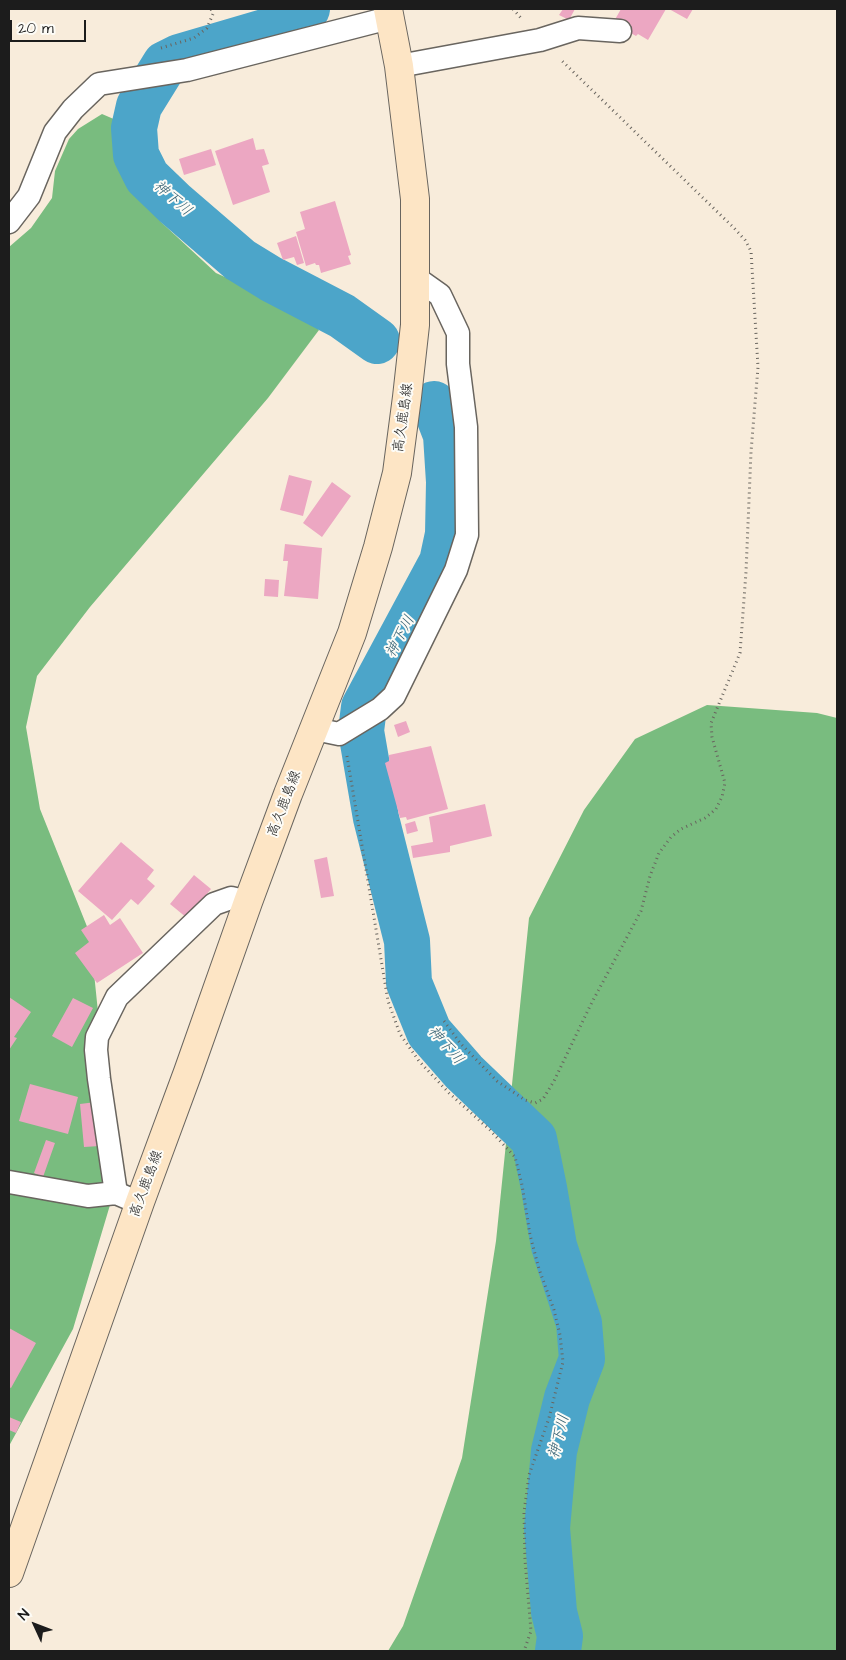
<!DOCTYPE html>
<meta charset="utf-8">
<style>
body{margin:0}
#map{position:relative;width:846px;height:1660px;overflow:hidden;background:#f8ecdb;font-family:"Architects Daughter",sans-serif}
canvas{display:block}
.frame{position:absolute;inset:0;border:10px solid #1c1c1c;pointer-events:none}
.north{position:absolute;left:10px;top:1600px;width:50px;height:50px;-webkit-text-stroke:4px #fdfcf7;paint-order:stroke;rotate:313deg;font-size:14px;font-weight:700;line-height:20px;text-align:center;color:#1c1c1c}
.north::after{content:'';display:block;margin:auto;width:18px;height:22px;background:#1c1c1c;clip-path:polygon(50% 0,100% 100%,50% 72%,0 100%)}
.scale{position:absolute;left:10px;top:20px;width:76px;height:22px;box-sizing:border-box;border:2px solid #1c1c1c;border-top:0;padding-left:6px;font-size:15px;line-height:18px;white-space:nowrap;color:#1c1c1c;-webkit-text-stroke:4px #fdfcf7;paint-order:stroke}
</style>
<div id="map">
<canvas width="846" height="1660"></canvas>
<div class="frame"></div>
<div class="north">N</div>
<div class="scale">20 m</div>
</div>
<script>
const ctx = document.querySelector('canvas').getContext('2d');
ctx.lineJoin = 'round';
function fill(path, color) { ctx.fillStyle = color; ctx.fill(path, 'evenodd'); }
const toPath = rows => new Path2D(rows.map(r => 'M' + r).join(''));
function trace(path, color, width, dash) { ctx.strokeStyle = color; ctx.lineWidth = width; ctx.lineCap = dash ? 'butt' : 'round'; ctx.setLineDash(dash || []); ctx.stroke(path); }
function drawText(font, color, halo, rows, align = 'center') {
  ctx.font = font + ' "Architects Daughter","Klee One",sans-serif'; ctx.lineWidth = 4; ctx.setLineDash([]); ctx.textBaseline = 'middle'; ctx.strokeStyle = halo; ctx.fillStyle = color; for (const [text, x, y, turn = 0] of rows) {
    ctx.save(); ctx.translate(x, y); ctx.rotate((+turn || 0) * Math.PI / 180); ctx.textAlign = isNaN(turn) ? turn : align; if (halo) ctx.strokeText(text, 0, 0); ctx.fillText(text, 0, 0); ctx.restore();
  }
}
fill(toPath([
 [102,114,116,120,118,162,161,222,216,273,298,310,319,330,268,398,90,607,37,676,26,727,40,809,90,934,107,1100,110,1205,73,1329,9,1446,9,247,31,228,52,198,55,171,69,139,78,129],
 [707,705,817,713,837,718,837,1651,388,1651,403,1626,462,1458,496,1241,529,918,584,810,635,739]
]), '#79bc7f');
trace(toPath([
 [307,9,288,25,179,57,165,64,139,106,134,128,136,155,147,177,175,204,240,260,271,279,342,316,377,341],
 [434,404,446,435,449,482,448,534,442,562,364,707,361,731,376,818,407,941,409,983,429,1032,464,1072,534,1139,544,1188,554,1246,579,1323,582,1359,567,1398,554,1451,547,1528,554,1612,560,1636,558,1651]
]), '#4ca5c9', 46);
fill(toPath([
 [563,9,575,9,569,20,559,15],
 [621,9,666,9,648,40,638,34,636,36,613,23],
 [669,9,693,9,687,19],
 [253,138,256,150,264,149,269,164,262,166,270,192,233,205,215,151],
 [211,149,216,165,184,175,179,159],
 [335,201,351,255,348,256,351,264,321,273,319,265,316,265,315,263,306,266,296,232,305,229,300,212],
 [296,236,304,263,297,265,294,257,283,260,277,243],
 [289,475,312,481,303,516,280,510],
 [332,482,351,496,322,537,303,523],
 [285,544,322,548,318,599,284,596,288,561,283,561],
 [265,579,279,580,278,597,264,596],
 [406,721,410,732,398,737,394,725],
 [431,746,448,809,407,820,406,817,400,818,385,763,389,761,389,755],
 [485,804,492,836,450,846,450,852,413,858,411,846,433,842,429,817],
 [415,821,418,831,407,834,405,824],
 [121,842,154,870,147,879,155,886,138,905,131,899,112,920,78,891],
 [327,857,334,896,321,898,314,860],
 [194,875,211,889,187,918,170,904],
 [104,915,110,925,120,918,143,953,97,983,75,953,89,942,81,930],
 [9,997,31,1012,14,1037,17,1038,9,1050],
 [73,998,93,1008,72,1047,52,1036],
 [30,1084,78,1097,68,1134,19,1121],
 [96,1102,100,1146,84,1147,80,1104],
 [46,1140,55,1143,43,1177,34,1173],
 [9,1328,36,1343,11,1388,9,1387],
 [9,1417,21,1422,16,1433,9,1430]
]), '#eca7c2');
const street = toPath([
 [399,66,540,40,578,28,620,31],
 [9,222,29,196,55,132,73,109,99,84,187,70,389,18],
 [315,729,339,734,380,709,394,696,456,570,467,535,466,427,458,364,458,333,440,295,416,278],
 [9,1182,88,1196,116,1193,130,1199],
 [116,1193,99,1079,96,1050,97,1037,117,997,214,904,231,898,248,902]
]);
const secondary = toPath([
 [9,1573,140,1202,188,1072,248,902,288,794,352,633,378,547,397,473,407,397,415,325,415,199,399,66,388,9]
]);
trace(street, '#69655f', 25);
trace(secondary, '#69655f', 30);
trace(toPath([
 [513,9,521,18],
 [161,48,194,38,207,28,213,14,211,9],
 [347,756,388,1001,400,1034,419,1061,449,1093,490,1130,515,1157,522,1185,530,1235,539,1269,554,1310,560,1335,563,1362,549,1418,529,1475,524,1512,525,1560,531,1631,524,1651],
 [444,1021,460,1043,497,1081,525,1100,535,1103,543,1099,554,1081,590,1006,641,911,650,876,659,853,671,837,681,829,705,818,716,809,722,797,725,783,712,737,711,723,740,653,746,572,751,452,758,367,751,251,745,240,734,228,560,59]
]), '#69655f', 3, [1, 4]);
trace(street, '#fff', 22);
trace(secondary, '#fde5c5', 28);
drawText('14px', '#1c1c1c', '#fdfcf7', [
 ["高久鹿島線",404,418,-82],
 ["高久鹿島線",285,804,-69],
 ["高久鹿島線",147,1184,-70]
]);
drawText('italic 15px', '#346072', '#fdfcf7', [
 ["神下川",172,199,41],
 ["神下川",401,637,-62],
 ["神下川",445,1046,49],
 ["神下川",560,1437,-76]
]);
</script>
